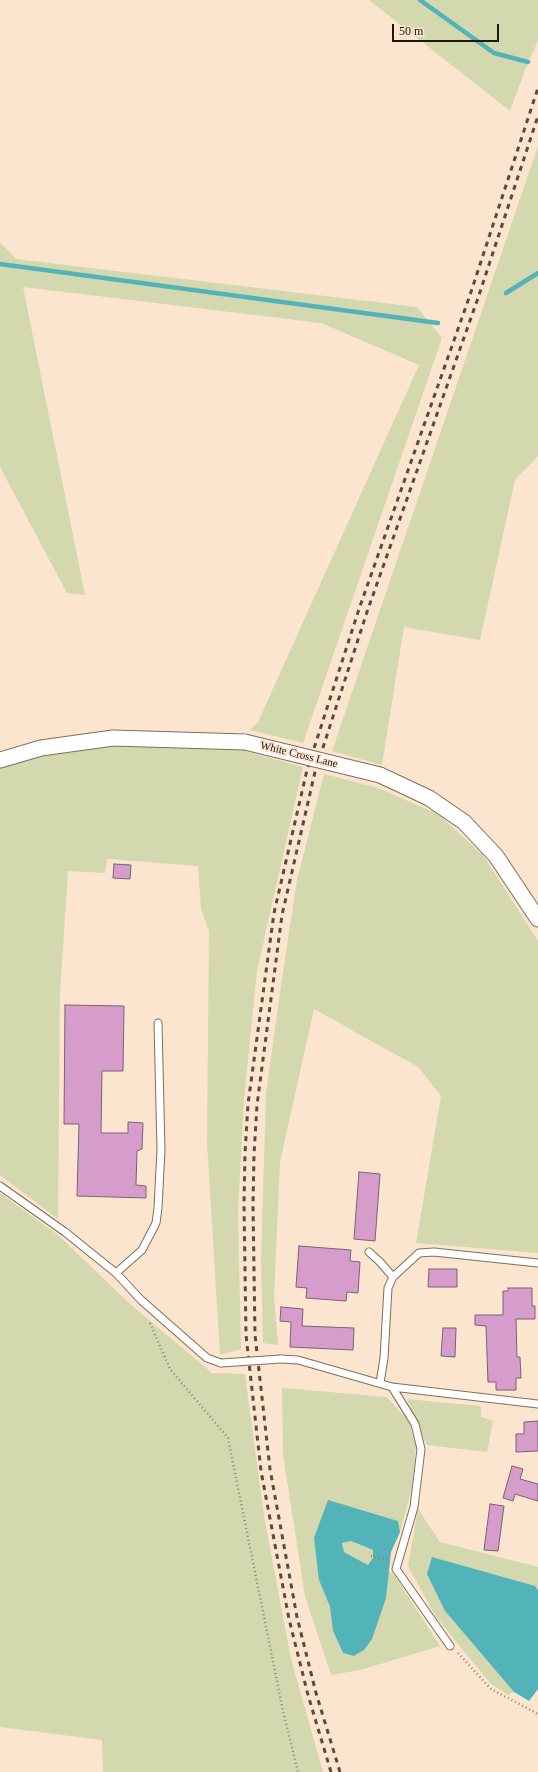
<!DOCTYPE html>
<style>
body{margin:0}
#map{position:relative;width:538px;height:1772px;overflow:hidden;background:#fbe5ce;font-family:"Times New Roman",serif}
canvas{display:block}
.scale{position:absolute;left:392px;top:24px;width:107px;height:18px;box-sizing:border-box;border:2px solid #1f170f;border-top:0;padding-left:5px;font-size:12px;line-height:14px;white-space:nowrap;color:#1f170f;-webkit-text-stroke:3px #fbe5ce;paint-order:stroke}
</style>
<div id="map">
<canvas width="538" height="1772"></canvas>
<div class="scale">50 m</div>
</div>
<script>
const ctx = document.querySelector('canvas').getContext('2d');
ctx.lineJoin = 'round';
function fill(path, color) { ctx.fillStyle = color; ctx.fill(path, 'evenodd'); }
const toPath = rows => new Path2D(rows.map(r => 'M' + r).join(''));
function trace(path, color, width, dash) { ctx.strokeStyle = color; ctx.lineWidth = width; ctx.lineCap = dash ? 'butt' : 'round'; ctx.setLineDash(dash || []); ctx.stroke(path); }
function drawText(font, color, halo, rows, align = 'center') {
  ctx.font = font + ' "Times New Roman",serif'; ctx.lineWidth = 3.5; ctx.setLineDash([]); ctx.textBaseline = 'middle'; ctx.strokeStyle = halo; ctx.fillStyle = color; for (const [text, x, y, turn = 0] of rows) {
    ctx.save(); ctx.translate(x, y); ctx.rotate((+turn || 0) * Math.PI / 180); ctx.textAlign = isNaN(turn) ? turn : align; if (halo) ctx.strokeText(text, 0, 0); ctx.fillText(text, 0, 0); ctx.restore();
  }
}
fill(toPath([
 [369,0,538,0,538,41,528,62,510,111],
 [538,146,538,456,515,480,480,640,404,627,382,765,332,751],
 [0,242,16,259,417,307,442,338,303,743,250,730,258,722,419,365,321,323,23,287,85,595,67,593,0,467],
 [116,743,241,750,303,767,257,971,244,1099,238,1213,241,1349,220,1355,207,1143,209,931,201,909,198,866,107,859,105,873,68,871,60,993,58,1219,0,1175,0,765,41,752],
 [324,774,378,788,438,814,483,855,538,941,538,1253,416,1243,441,1096,418,1067,314,1009,280,1162,274,1296,278,1345,263,1343,261,1260,266,1094,281,985,297,880],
 [0,1193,58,1235,129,1303,212,1373,245,1374,264,1516,291,1659,323,1772,103,1772,102,1740,0,1727],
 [282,1388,387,1397,409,1422,416,1446,412,1488,400,1532,398,1521,328,1501,319,1580,330,1607,333,1631,343,1653,354,1656,364,1650,386,1598,388,1570,395,1576,440,1646,360,1670,331,1675,305,1596,283,1455],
 [407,1399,481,1406,481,1417,493,1421,487,1452,427,1445],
 [418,1509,440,1542,538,1567,538,1590,535,1586,445,1611,514,1692,508,1695,490,1683,436,1617,408,1566],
 [351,1541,373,1550,373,1558,368,1565,344,1552,342,1543]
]), '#d3d8af');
fill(toPath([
 [328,1500,398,1521,400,1532,391,1552,386,1598,372,1639,364,1650,354,1656,343,1653,333,1631,330,1607,319,1580,314,1538],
 [351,1541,373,1550,373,1558,368,1565,344,1552,342,1543],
 [432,1557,535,1586,538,1590,538,1689,529,1701,514,1692,445,1611,427,1574]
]), '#52b3b8');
trace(toPath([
 [420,0,494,53,528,62],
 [0,264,438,323],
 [506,293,538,273]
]), '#52b3b8', 4.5);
const building = toPath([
 [114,864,131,865,130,879,113,878,114,864],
 [65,1005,124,1006,123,1071,102,1071,101,1133,128,1133,128,1122,143,1123,142,1149,137,1151,136,1185,146,1186,146,1198,77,1196,79,1124,64,1124,65,1005],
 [359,1172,380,1174,375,1241,354,1239,359,1172],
 [299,1246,351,1250,350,1261,360,1262,358,1293,347,1292,346,1301,306,1298,307,1288,296,1287,299,1246],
 [429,1269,457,1269,457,1287,428,1287,429,1269],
 [508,1288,532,1288,532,1306,535,1306,535,1319,516,1319,517,1357,520,1357,521,1378,516,1378,516,1390,496,1390,496,1382,488,1382,486,1326,475,1325,475,1315,503,1315,503,1291,508,1291,508,1288],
 [281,1307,303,1309,302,1326,354,1328,353,1350,290,1347,291,1322,280,1321,281,1307],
 [443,1328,456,1328,455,1357,441,1356,443,1328],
 [538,1421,538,1451,516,1452,516,1434,524,1434,524,1422,538,1421],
 [512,1466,523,1469,520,1479,538,1484,538,1501,515,1494,513,1501,503,1498,512,1466],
 [490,1504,504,1506,498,1551,484,1550,490,1504]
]);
fill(building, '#d69dcc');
trace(building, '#796274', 1);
const lane = toPath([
 [0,1186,65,1232,116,1273,141,1300,207,1358,221,1363],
 [369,1252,380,1262,393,1277],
 [116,1273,142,1250,156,1223,158,1208,161,1150,158,1023],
 [281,1359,298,1360,392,1387,415,1424,421,1449,414,1507,396,1569,450,1646],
 [380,1383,384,1358,388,1288,393,1277,419,1253,434,1252,538,1263],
 [392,1387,538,1404]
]);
const street = toPath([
 [0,760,41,748,113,738,245,742],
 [380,775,429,798,464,822,496,856,538,919]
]);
trace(lane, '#816e59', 9);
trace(street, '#816e59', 17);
trace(toPath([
 [150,1323,170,1369,228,1438,283,1711,298,1772],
 [371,1556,388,1560],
 [458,1653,491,1689,538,1714]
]), '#938374', 2.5, [1, 3]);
trace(lane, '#fff', 7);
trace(street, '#fff', 15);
trace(toPath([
 [331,1772,308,1695,289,1619,261,1471,246,1335,244,1205,245,1153,248,1104,274,913,307,770,359,609,470,295,538,88],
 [340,1772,316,1693,297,1617,270,1469,255,1335,253,1205,254,1154,257,1105,282,915,315,772,367,612,478,298,538,116]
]), '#574c40', 3, [5, 5]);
const laneBridge = toPath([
 [221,1363,281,1359]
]);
const streetBridge = toPath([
 [245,742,380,775]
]);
trace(laneBridge, '#816e59', 9, []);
trace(streetBridge, '#816e59', 17, []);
trace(laneBridge, '#fff', 7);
trace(streetBridge, '#fff', 15);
drawText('11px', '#1f170f', '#fbe5ce', [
 ["White Cross Lane",299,755,14]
]);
</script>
